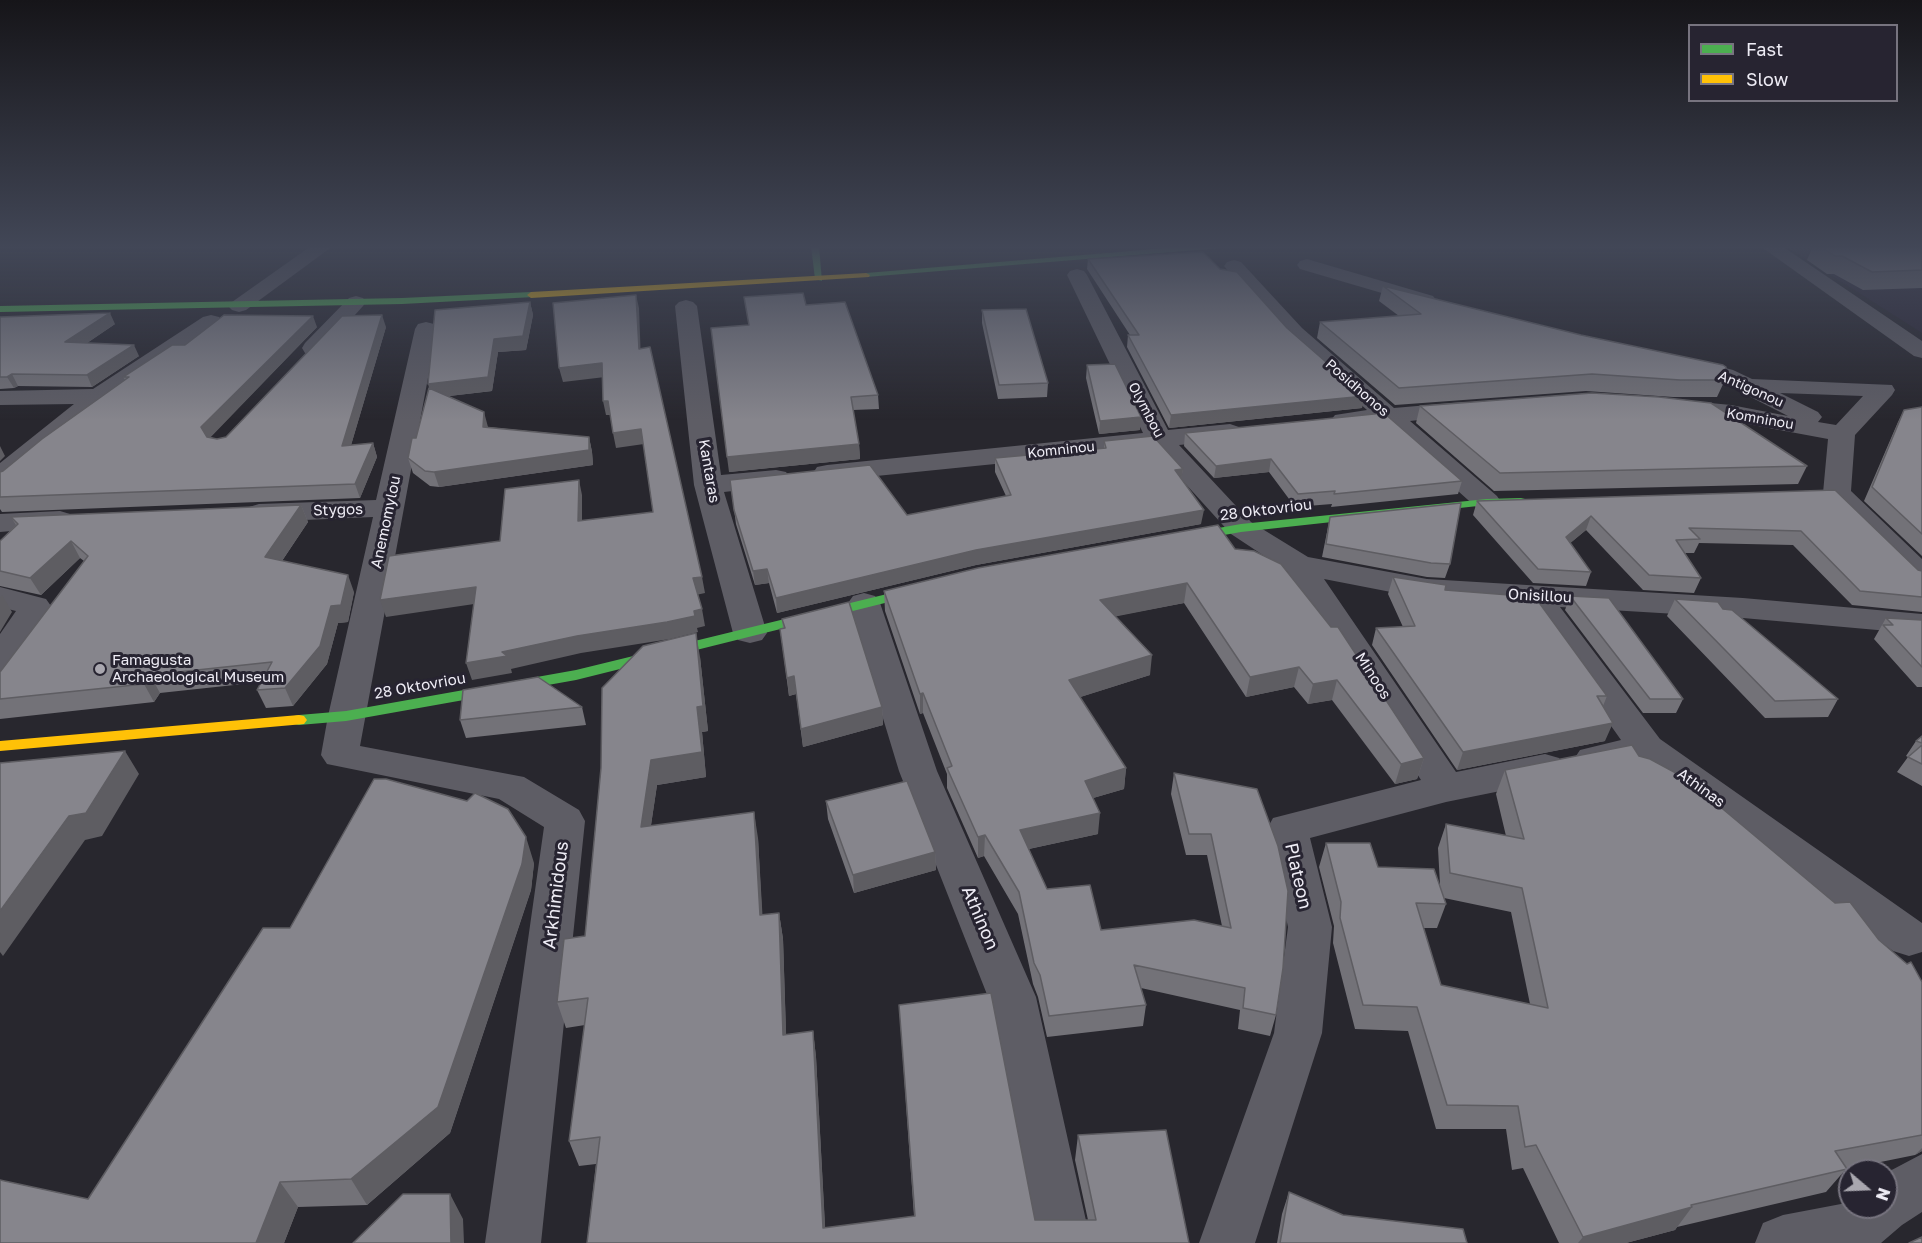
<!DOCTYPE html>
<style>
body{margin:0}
#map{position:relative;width:1922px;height:1243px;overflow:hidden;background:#28272e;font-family:"Golos Text",sans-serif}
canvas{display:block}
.legend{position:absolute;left:1688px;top:24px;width:210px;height:78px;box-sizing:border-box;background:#272431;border:2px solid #77747f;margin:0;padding:8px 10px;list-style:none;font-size:18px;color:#eeecf5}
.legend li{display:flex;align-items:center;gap:12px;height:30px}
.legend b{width:30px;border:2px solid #77747f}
.north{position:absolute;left:1838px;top:1159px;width:60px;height:60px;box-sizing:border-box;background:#272431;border:2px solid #77747f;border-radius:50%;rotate:109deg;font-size:16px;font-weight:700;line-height:24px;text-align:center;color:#eeecf5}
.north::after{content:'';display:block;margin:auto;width:21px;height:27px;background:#a9a7af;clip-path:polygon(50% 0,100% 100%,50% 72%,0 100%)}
</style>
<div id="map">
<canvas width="1922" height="1243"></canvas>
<ul class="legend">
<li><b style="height:8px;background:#4caf50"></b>Fast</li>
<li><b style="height:8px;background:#ffc107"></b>Slow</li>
</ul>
<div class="north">N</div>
</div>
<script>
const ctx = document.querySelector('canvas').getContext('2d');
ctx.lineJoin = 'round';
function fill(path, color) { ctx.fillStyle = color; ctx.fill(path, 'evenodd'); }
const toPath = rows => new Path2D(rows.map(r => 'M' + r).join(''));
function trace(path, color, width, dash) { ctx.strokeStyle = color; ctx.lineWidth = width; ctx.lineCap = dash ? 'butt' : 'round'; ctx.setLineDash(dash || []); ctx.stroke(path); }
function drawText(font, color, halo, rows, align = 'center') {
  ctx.font = font + ' "Golos Text",sans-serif'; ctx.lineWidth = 6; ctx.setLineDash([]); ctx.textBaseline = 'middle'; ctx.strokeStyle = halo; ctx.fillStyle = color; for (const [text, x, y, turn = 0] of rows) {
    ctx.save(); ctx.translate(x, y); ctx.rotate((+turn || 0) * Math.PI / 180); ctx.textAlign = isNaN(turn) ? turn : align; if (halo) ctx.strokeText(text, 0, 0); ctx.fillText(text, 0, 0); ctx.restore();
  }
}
fill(toPath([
 [1785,246,1922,246,1922,333]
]), '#2c2838');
fill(toPath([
 [311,246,333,246,246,310,239,312,232,310,228,306,232,302,311,246],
 [1760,246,1782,246,1922,341,1922,358,1914,356,1760,246],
 [1307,259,1433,296,1436,300,1433,304,1426,306,1300,269,1297,265,1300,261,1307,259],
 [1234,260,1241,262,1302,328,1394,408,1463,402,1472,404,1475,409,1472,414,1410,421,1497,496,1501,502,1497,508,1487,511,1477,508,1383,424,1344,428,1335,425,1331,420,1335,415,1367,410,1286,338,1224,266,1227,262,1234,260],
 [1077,269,1084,271,1087,275,1168,430,1230,424,1239,427,1243,432,1239,437,1230,440,1179,445,1251,522,1308,557,1427,579,1743,598,1922,614,1922,634,1743,618,1560,607,1660,739,1922,923,1922,952,1909,956,1893,951,1641,762,1593,772,1580,768,1574,759,1580,750,1621,740,1525,604,1427,599,1324,579,1456,772,1545,754,1559,758,1564,768,1559,778,1545,782,1446,802,1310,838,1332,927,1322,1033,1255,1243,1199,1243,1274,1033,1288,927,1267,829,1273,818,1421,780,1287,571,1231,534,1153,448,827,481,817,479,813,473,817,467,827,465,1143,433,1067,275,1070,271,1077,269],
 [356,296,363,298,366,302,363,306,321,353,313,355,305,353,302,348,305,343,349,298,356,296],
 [686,300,693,302,697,306,721,475,776,470,786,472,790,478,786,484,776,486,724,492,767,633,762,640,750,643,738,640,733,633,694,485,675,306,679,302,686,300],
 [211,315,219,317,222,322,219,327,108,401,10,483,0,485,0,463,74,404,0,405,0,391,93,389,203,317,211,315],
 [426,322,434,324,437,329,360,746,524,777,579,810,585,821,541,1243,485,1243,544,827,499,799,327,764,321,755,328,716,373,517,259,522,249,519,245,513,249,507,259,504,376,500,415,329,418,324,426,322],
 [1683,357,1733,370,1752,379,1892,385,1895,390,1892,395,1855,435,1851,491,1922,559,1922,585,1911,583,1823,493,1828,439,1731,421,1670,412,1667,407,1670,402,1679,400,1731,405,1788,416,1717,380,1675,369,1671,364,1675,359,1683,357],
 [1780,393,1863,396,1836,425,1818,422,1822,417,1818,412,1780,393],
 [60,511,70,514,75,520,70,526,0,532,0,514,60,511],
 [0,587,46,599,51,606,12,668,0,671,0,634,16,611,0,607,0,587],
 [864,593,875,596,880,603,937,771,1036,997,1091,1243,1035,1243,988,997,899,771,848,603,853,596,864,593],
 [1922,1154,1922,1212,1902,1225,1881,1243,1755,1243,1763,1223,1783,1215,1841,1204,1850,1197,1850,1207,1886,1207,1886,1173,1922,1154]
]), '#5e5d65');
fill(toPath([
 [811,246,819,246,822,281,815,279,811,246],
 [1191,246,1225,246,1221,248,866,277,862,275,866,273,1191,246],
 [531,292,535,295,534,297,402,304,0,312,0,306,402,298,531,292],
 [1521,498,1525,499,1527,501,1525,503,1487,505,1241,532,1179,543,1173,539,1179,535,1241,524,1487,499,1521,498],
 [928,584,934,588,933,591,576,680,346,721,299,725,294,724,291,720,294,716,299,715,346,711,576,670,928,584]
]), '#4caf50');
fill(toPath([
 [866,273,870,275,869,277,531,298,527,295,531,292,866,273],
 [299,715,304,716,307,720,304,724,0,751,0,741,299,715]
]), '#ffc107');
fill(toPath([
 [1813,246,1916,246,1922,249,1922,288,1863,290,1834,274,1827,274,1807,260],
 [1088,259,1287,328,1362,408,1169,428,1127,347,1128,335,1130,335,1087,269],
 [1383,286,1725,380,1717,397,1673,397,1586,391,1395,405,1317,338,1320,322,1399,316,1379,301],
 [530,302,533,315,526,350,498,352,492,391,449,396,488,427,589,437,592,452,593,465,439,487,430,486,413,473,408,458,416,438,429,388],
 [806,305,878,395,879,409,853,410,859,444,860,459,729,472,748,325],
 [982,310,1048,383,1047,397,998,399,982,323],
 [0,317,115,324,87,343,139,356,92,387,18,386,14,388,0,389],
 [317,327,210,437,217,439,226,437,386,327,351,445,373,443,377,457,360,498,2,512,0,509,0,472,3,471,125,380,123,377,185,345],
 [1087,365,1140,430,1099,434,1086,378],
 [1420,406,1807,466,1798,484,1494,491,1416,423],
 [1922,407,1922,556,1864,501,1898,422,1904,410],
 [1185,433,1462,481,1458,494,1331,507,1332,504,1295,507,1269,472,1214,478,1184,446],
 [1104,441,1183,469,1181,479,1201,524,976,565,777,613,769,583,755,585,736,524,730,480,907,515,1006,496,995,472,995,458,1104,448],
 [1835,490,1918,570,1922,571,1922,612,1852,605,1793,545,1699,543,1694,553,1685,553,1701,578,1694,593,1643,590,1586,530,1570,543,1591,572,1586,586,1533,583,1473,515,1477,501],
 [301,505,308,522,282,561,354,592,348,622,338,623,327,664,293,706,266,708,257,690,262,682,160,693,154,702,0,719,0,672,84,561,80,558,41,595,0,586,0,541,16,525,11,517],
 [1330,517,1450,564,1445,578,1427,577,1322,557],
 [1235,549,1424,758,1417,779,1395,784,1332,700,1308,704,1294,687,1246,697,1184,603,1115,616,1150,675,1080,697,1126,768,1124,789,1093,798,1098,834,1029,849,1047,889,1101,930,1222,926,1207,855,1186,855,1171,794,1174,773,1257,789,1276,1015,1270,1036,1238,1029,1240,1010,1141,988,1146,1005,1143,1026,1047,1037,1038,997,1033,984,1018,914,984,856,978,858,947,788,947,774,923,713,920,714,885,611,884,591],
 [1393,577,1445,590,1607,696,1603,706,1605,741,1457,770,1372,645,1376,628,1403,627,1388,594],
 [1570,596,1683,699,1676,713,1643,713,1565,610],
 [1675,599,1838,699,1828,717,1765,718,1667,616],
 [1886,618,1922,620,1922,687,1917,687,1874,639],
 [782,619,882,707,883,725,803,747,796,694,789,696,780,629,783,629],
 [700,657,708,731,702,732,706,777,657,785,651,825,758,838,762,915,779,913,783,939,786,1035,813,1031,816,1057,825,1228,914,1216,899,1005,1035,1220,1088,1220,1075,1160,1078,1135,1189,1243,587,1243,596,1164,579,1166,569,1141,585,1025,566,1028,557,1002,585,936],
 [582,707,586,725,466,738,460,720],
 [1922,736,1922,786,1897,772,1908,757,1906,756,1916,741],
 [1639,756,1879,940,1922,982,1922,1151,1915,1155,1846,1169,1826,1192,1677,1227,1675,1230,1626,1243,1559,1243,1523,1168,1512,1170,1506,1129,1436,1129,1408,1031,1355,1029,1333,943,1334,926,1319,867,1326,843,1378,867,1440,885,1438,848,1446,824,1506,836,1496,794,1505,770],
 [1444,898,1511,912,1530,1004,1441,985,1423,928,1437,928,1446,904],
 [826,801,935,852,936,870,854,893,828,819],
 [534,863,531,890,450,1133,367,1205,298,1207,284,1243,0,1243,88,1199,290,928],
 [1289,1192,1343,1215,1467,1243,1277,1243,1282,1214]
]), '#737278');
fill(toPath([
 [636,295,639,308,641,362,639,349],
 [530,302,533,315,526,350,498,352,492,391,432,398,428,384],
 [110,313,115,324,71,354,65,342],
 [382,315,386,327,347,459,342,446],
 [313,316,317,327,207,441,201,427],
 [134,345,139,356,92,387,87,375],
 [602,363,605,377,563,382,559,368],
 [12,374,18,386,14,388,7,377],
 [1365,396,1362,408,1169,428,1171,415],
 [603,401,608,401,611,415,606,415],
 [484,412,488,427,483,427],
 [1141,417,1140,430,1099,434,1100,421],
 [641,429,644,444,616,448,613,433],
 [589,437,592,452,593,465,439,487,434,472],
 [373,443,377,457,360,498,355,484],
 [859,444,860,459,729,472,727,457],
 [0,446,5,456,0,461],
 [1271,459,1269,472,1214,478,1216,466],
 [1183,469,1181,482,1175,470],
 [579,480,582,495,582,537,578,521],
 [301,505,308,522,273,574,265,557],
 [1204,510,1201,524,976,565,777,613,776,598,976,550],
 [1591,516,1586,530,1561,551,1566,537],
 [71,541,80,558,41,595,30,578],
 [767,569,769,583,755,585,753,571],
 [348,575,354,592,348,622,338,623,327,664,293,706,285,688],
 [702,577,705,593,696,595,693,578],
 [1187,583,1184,603,1098,620,1100,600],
 [476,587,481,603,386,617,380,600],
 [2,595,12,612,0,632,0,598],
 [702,609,705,626,697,628,698,632,670,639,581,653,511,669,512,673,472,680,466,663,502,652],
 [696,633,700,657,708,731,702,732,706,777,657,785,647,852,641,827,651,760,697,707],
 [1152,655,1150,675,1068,701,1069,680],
 [1299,667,1294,687,1246,697,1250,677],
 [150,675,160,693,154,702,144,684],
 [794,676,796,694,789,696,787,678],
 [1337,680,1332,700,1308,704,1313,684],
 [923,693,923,713,920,714,920,694],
 [882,707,883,725,803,747,801,729],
 [1613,723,1605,741,1457,770,1463,752],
 [125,751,139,774,102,836,85,840,3,956,0,952,0,911,69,816],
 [1424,758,1417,779,1395,784,1401,764],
 [1126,768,1124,789,1083,801,1085,781],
 [754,812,758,838,764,941,760,915],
 [1100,813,1098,834,1019,851,1020,830],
 [985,835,984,856,978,858,978,837],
 [526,837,534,863,531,890,450,1133,367,1205,351,1179],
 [935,852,936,870,854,893,853,875],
 [779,913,783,939,787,1061,783,1035],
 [813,1031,816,1057,826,1243,823,1228],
 [1922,1148,1922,1151,1915,1155],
 [280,1182,298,1207,284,1243,256,1243],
 [450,1194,463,1219,464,1243,451,1243],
 [1692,1207,1675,1230,1626,1243,1578,1243,1583,1237]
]), '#5e5d62');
const building = toPath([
 [1820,246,1915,246,1922,249,1922,270,1872,272,1842,256,1835,256,1820,246],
 [1203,252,1220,269,1237,272,1287,328,1365,396,1171,415,1128,335,1139,335,1088,259,1203,252],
 [1383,286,1581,335,1723,365,1726,367,1725,380,1680,380,1592,374,1399,388,1320,322,1421,314,1383,286],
 [803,293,806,305,845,302,878,395,851,397,859,444,727,457,711,328,749,325,744,297,803,293],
 [636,295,639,349,650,347,702,577,693,578,702,609,694,611,695,616,667,622,577,636,502,652,507,656,466,663,476,587,380,600,389,556,500,541,505,489,579,480,578,521,653,512,641,429,613,433,608,401,603,401,602,363,559,368,553,303,636,295],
 [530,302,523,336,494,339,488,377,428,384,435,310,530,302],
 [1026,309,1048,383,999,385,982,310,1026,309],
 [110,313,65,342,134,345,87,375,12,374,7,377,0,377,0,317,110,313],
 [224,315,313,316,201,427,207,437,217,439,226,437,342,316,382,315,342,446,373,443,355,484,0,497,0,472,3,471,42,439,129,377,123,377,172,345,185,345,224,315],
 [1115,364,1141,417,1100,421,1087,365,1115,364],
 [429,388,484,412,483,427,589,437,589,450,434,472,425,471,408,458,412,438,416,438,429,388],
 [1592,393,1659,397,1711,403,1807,466,1500,473,1420,406,1592,393],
 [1922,407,1922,534,1872,487,1904,410,1922,407],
 [1384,413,1462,481,1334,494,1335,491,1298,494,1271,459,1216,466,1185,433,1384,413],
 [1153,436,1183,469,1175,470,1204,510,976,550,776,598,767,569,753,571,734,510,730,480,870,465,907,515,1011,495,995,458,1106,448,1104,441,1153,436],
 [1835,490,1918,570,1922,571,1922,597,1860,591,1801,531,1689,528,1700,539,1676,540,1701,578,1649,575,1591,516,1566,537,1591,572,1538,569,1477,501,1835,490],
 [1461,503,1450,564,1431,563,1326,544,1330,517,1461,503],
 [301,505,265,557,348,575,341,605,331,606,320,646,285,688,257,690,272,662,150,675,144,684,0,699,0,672,88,556,71,541,30,578,0,571,0,541,18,524,11,517,301,505],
 [1218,525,1235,549,1254,551,1281,564,1331,627,1338,627,1424,758,1401,764,1337,680,1313,684,1299,667,1250,677,1187,583,1100,600,1152,655,1069,680,1126,768,1085,781,1100,813,1020,830,1047,889,1090,885,1101,930,1194,920,1231,928,1211,834,1189,834,1174,773,1257,789,1278,846,1288,891,1283,968,1276,1015,1243,1008,1245,988,1134,965,1146,1005,1049,1016,1040,975,1034,963,1019,892,985,835,978,837,947,768,952,766,923,693,920,694,884,591,978,568,1218,525],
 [1393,577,1446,585,1445,590,1535,597,1607,696,1597,696,1613,723,1463,752,1376,628,1415,626,1393,577],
 [1570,596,1609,598,1683,699,1650,699,1570,596],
 [1675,599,1718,602,1723,609,1732,610,1838,699,1775,701,1675,599],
 [849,602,882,707,801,729,794,676,787,678,780,629,785,628,782,619,849,602],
 [1886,618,1922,620,1922,667,1883,625,1893,625,1886,618],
 [696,633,703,706,697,707,702,752,651,760,641,827,754,812,760,915,779,913,783,1035,813,1031,823,1228,915,1216,899,1005,991,993,1035,1220,1096,1220,1078,1135,1166,1130,1189,1243,587,1243,600,1137,569,1141,588,998,557,1002,564,939,585,936,601,768,602,688,643,646,696,633],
 [538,677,582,707,460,720,463,690,538,677],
 [1922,736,1922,743,1916,741,1922,736],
 [1632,745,1639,756,1650,759,1687,779,1835,903,1850,902,1879,940,1907,964,1911,962,1922,982,1922,1135,1835,1151,1847,1169,1691,1205,1692,1207,1583,1237,1536,1145,1525,1147,1518,1106,1447,1105,1417,1007,1363,1005,1340,918,1341,902,1326,843,1370,843,1378,867,1434,869,1446,904,1416,903,1441,985,1548,1008,1522,888,1450,873,1446,824,1524,839,1505,770,1632,745],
 [1922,745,1922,764,1908,757,1922,745],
 [125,751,86,813,69,816,0,911,0,763,125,751],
 [374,779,386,779,467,801,475,793,508,809,526,837,522,864,438,1107,351,1179,280,1182,256,1243,0,1243,0,1180,88,1199,263,928,290,928,374,779],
 [907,781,935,852,853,875,826,801,907,781],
 [1289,1192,1343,1215,1463,1229,1467,1243,1280,1243,1289,1192],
 [403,1194,450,1194,451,1243,353,1243,403,1194],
 [1922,1237,1922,1243,1909,1243,1922,1237]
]);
fill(building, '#86858c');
trace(building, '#5e5d62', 1.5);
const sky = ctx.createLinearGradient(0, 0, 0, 420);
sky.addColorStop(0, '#161519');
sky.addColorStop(0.59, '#424757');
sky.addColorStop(1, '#42475700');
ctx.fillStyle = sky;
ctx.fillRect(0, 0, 1922, 420);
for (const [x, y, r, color] of [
 [100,669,6,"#a9a7af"]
]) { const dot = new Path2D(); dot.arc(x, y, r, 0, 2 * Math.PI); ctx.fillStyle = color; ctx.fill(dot); trace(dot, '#272431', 2); }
drawText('14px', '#eeecf5', '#272431', [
 ["Posidhonos",1357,388,41],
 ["Antigonou",1751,389,24],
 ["Olymbou",1146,410,62],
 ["Komninou",1760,419,10],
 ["Komninou",1061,450,-6]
]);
drawText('15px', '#eeecf5', '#272431', [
 ["Kantaras",709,471,80],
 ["Stygos",338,510,-2],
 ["28 Oktovriou",1266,510,-7],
 ["Anemomylou",386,522,-78],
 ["Onisillou",1540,596,3],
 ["Minoos",1373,676,57],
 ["28 Oktovriou",420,686,-10],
 ["Athinas",1701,788,36]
]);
drawText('15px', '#eeecf5', '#272431', [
 ["Famagusta",112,660],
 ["Archaeological Museum",112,677]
], 'left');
drawText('18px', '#eeecf5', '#272431', [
 ["Plateon",1298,876,77],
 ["Arkhimidous",556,895,-83],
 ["Athinon",980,918,67]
]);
</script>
